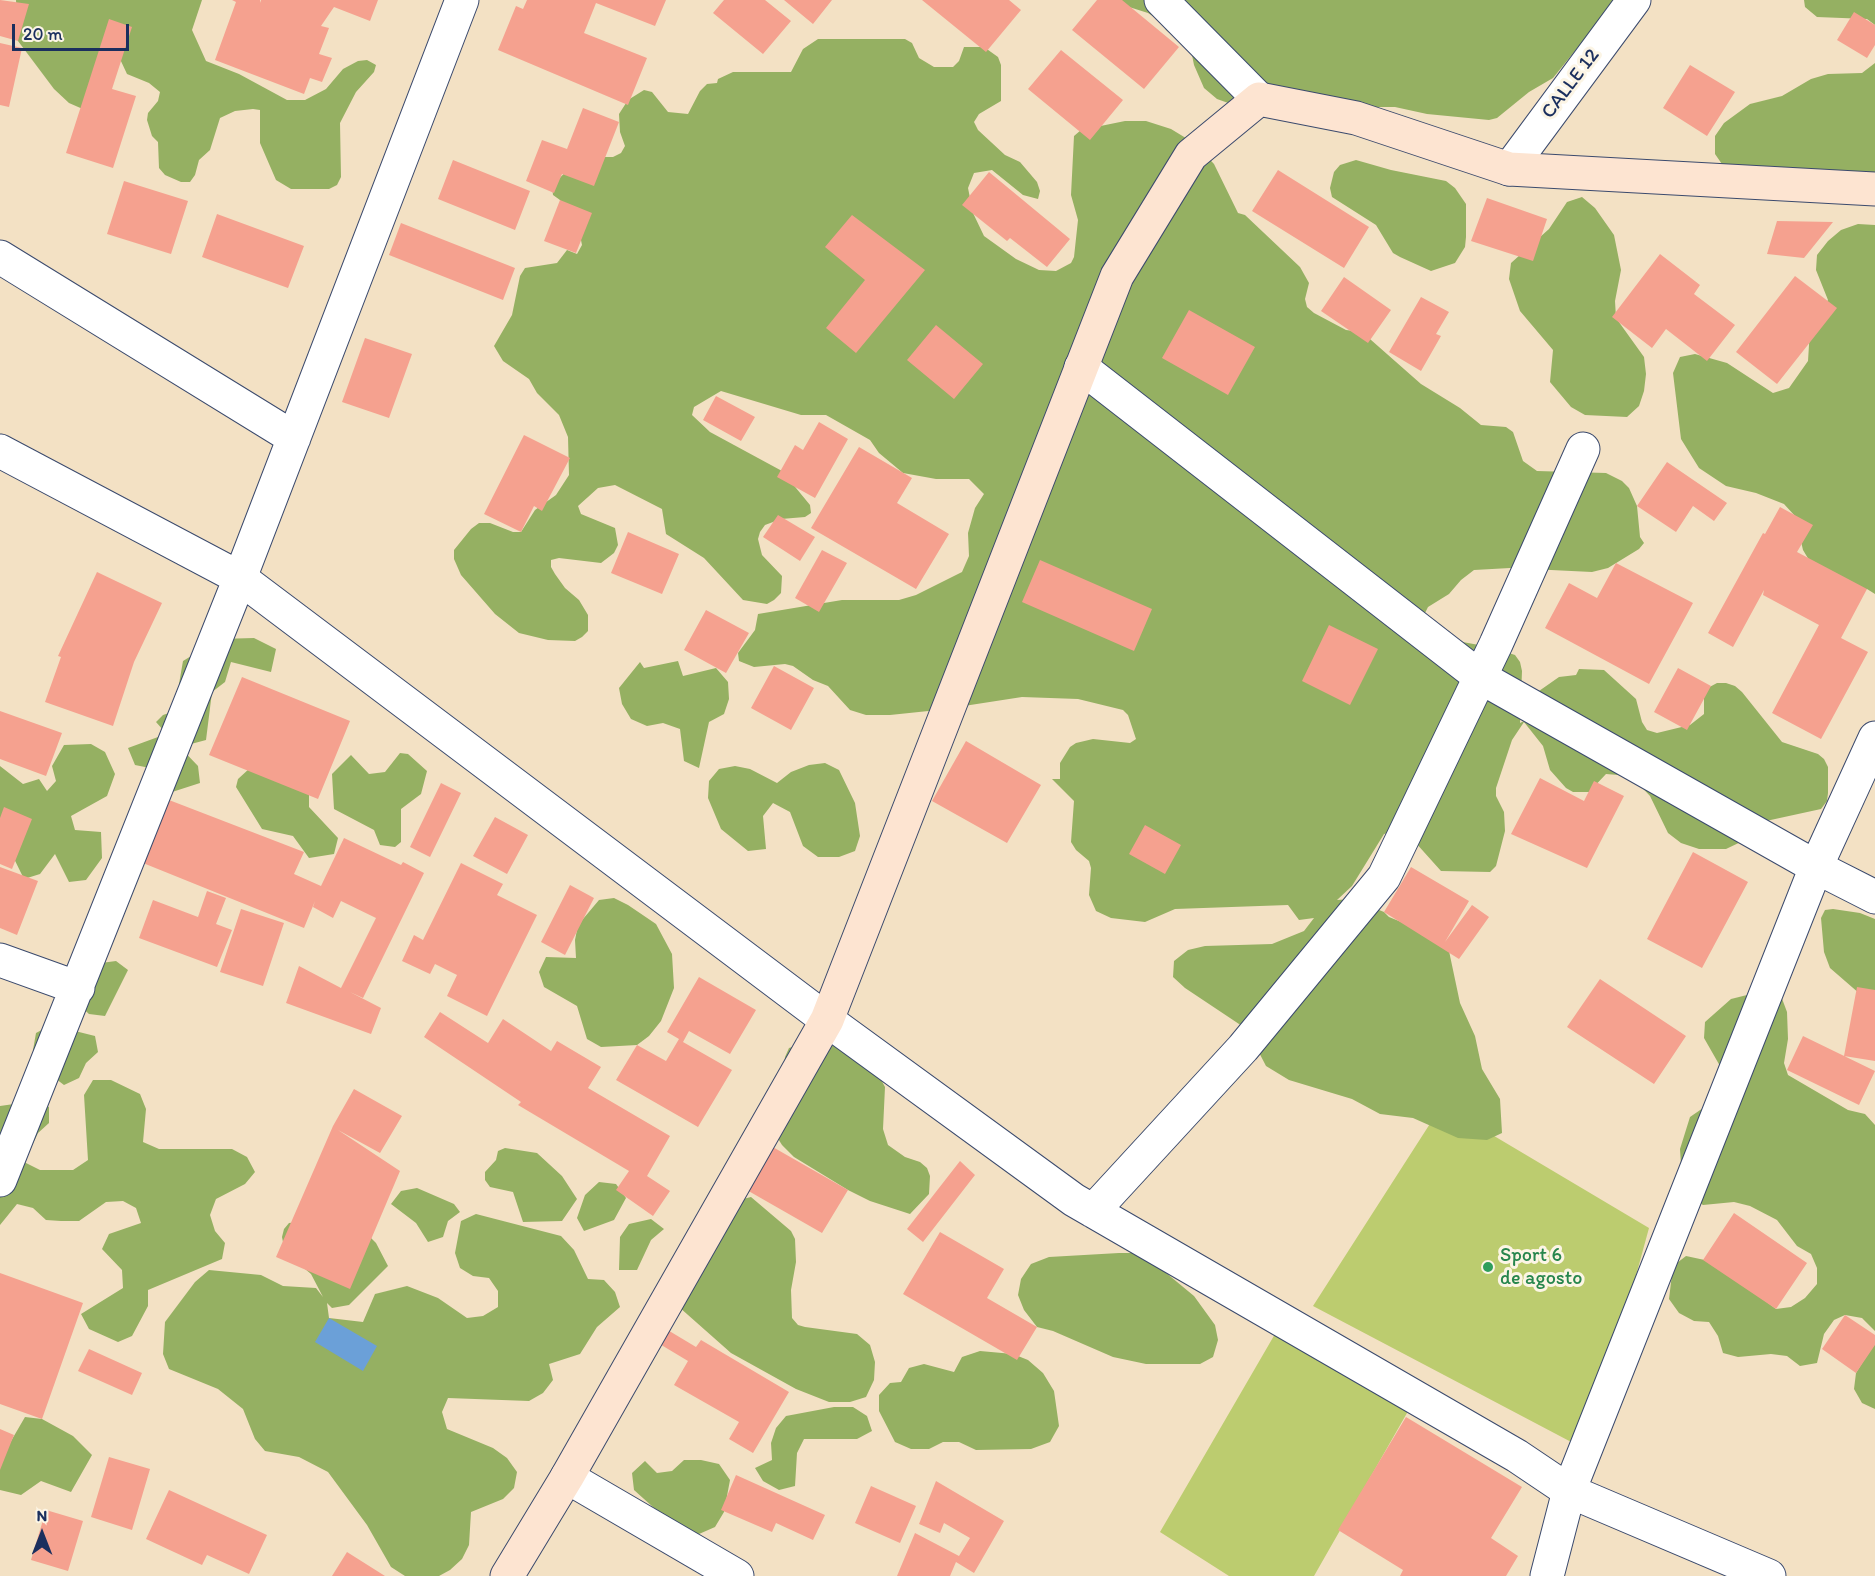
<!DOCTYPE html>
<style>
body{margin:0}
#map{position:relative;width:1875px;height:1576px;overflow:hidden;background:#f3e1c4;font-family:Itim,sans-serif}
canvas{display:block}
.north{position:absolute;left:12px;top:1504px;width:60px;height:60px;-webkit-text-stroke:4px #fcf5e5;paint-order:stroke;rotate:0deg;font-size:16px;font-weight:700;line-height:24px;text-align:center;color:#1b2f5e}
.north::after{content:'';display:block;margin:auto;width:21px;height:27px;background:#1b2f5e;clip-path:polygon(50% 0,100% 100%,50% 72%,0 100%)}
.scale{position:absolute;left:12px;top:24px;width:117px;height:27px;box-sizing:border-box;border:3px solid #1b2f5e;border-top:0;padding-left:8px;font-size:18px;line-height:21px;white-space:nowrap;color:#1b2f5e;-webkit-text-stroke:4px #fcf5e5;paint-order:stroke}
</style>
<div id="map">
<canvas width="1875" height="1576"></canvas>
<div class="north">N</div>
<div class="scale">20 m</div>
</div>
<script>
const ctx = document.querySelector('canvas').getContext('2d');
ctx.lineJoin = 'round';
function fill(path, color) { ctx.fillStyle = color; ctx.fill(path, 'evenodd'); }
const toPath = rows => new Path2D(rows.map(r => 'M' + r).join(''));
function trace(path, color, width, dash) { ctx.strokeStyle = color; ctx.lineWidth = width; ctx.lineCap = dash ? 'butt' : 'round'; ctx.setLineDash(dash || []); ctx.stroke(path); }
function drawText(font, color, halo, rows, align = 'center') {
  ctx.font = font + ' Itim,sans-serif'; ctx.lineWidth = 6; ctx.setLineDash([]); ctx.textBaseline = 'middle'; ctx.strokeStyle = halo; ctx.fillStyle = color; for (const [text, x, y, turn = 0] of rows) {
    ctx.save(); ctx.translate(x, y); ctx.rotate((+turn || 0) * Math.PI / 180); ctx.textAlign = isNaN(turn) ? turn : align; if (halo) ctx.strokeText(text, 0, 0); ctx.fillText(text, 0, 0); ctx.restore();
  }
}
fill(toPath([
 [1442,1105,1649,1228,1597,1418,1575,1444,1313,1306],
 [1275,1334,1411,1406,1314,1576,1229,1576,1160,1532]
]), '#bccc6f');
fill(toPath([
 [16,0,202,0,192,30,206,61,239,74,287,100,305,100,326,89,343,69,358,61,367,60,376,65,374,72,356,92,340,123,341,177,337,185,329,189,291,189,276,180,260,143,260,110,253,109,235,111,220,118,210,150,199,160,195,175,190,182,181,182,165,175,159,168,158,142,152,136,147,120,148,113,158,101,160,92,149,83,127,74,120,59,85,110,69,103,54,89,18,41],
 [1107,0,1616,0,1553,78,1529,92,1497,118,1489,120,1427,114,1395,107,1248,107,1231,104,1217,99,1204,88,1194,65,1191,50,1166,30,1162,22,1148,13],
 [1804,0,1875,0,1875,25,1867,19,1817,17,1805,7],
 [818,39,905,39,912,43,919,58,934,67,953,67,959,61,964,47,984,47,998,57,1001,65,1001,101,979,114,974,122,978,130,1005,155,1020,162,1037,182,1040,191,1038,199,1023,195,992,170,974,173,968,188,973,213,984,236,1016,259,1039,270,1056,271,1071,263,1074,257,1078,220,1071,195,1074,136,1081,130,1125,121,1146,121,1171,129,1194,143,1214,164,1238,213,1245,215,1300,267,1309,283,1305,299,1307,307,1314,313,1346,330,1362,332,1421,384,1460,408,1481,425,1506,427,1513,432,1523,461,1537,471,1606,473,1622,481,1629,488,1637,506,1640,537,1644,543,1639,549,1608,568,1592,572,1510,568,1474,570,1461,580,1449,594,1428,607,1425,613,1426,622,1446,639,1490,647,1515,655,1520,662,1522,671,1520,723,1524,721,1525,713,1539,691,1559,677,1576,675,1579,669,1604,670,1636,699,1642,722,1647,730,1657,733,1690,725,1704,714,1704,690,1717,683,1726,683,1735,686,1742,692,1782,742,1818,754,1824,759,1828,767,1828,793,1827,801,1821,809,1766,821,1747,839,1726,849,1699,849,1681,843,1668,833,1650,796,1631,776,1606,774,1589,792,1573,792,1566,788,1550,770,1543,746,1524,722,1512,740,1496,788,1496,796,1504,812,1505,831,1496,866,1490,872,1441,871,1415,842,1393,832,1384,834,1352,886,1337,900,1352,899,1384,912,1389,917,1426,932,1449,951,1460,1003,1475,1036,1482,1069,1500,1099,1502,1133,1487,1140,1458,1138,1413,1118,1380,1114,1352,1099,1289,1080,1266,1066,1252,1039,1242,1026,1185,988,1173,977,1174,961,1188,950,1205,946,1272,944,1304,931,1314,918,1299,920,1288,905,1175,909,1145,922,1111,918,1096,911,1089,895,1091,868,1089,861,1076,850,1071,842,1074,801,1052,779,1060,779,1060,763,1070,747,1076,743,1093,739,1130,743,1136,739,1128,715,1123,710,1078,699,1022,697,938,710,890,715,866,715,850,710,828,686,813,680,793,666,785,664,754,667,739,661,738,653,755,630,758,614,842,600,899,600,916,595,962,572,969,556,968,533,975,508,984,494,969,479,936,479,903,473,879,453,870,440,826,415,801,415,721,391,694,407,692,415,710,432,782,471,810,505,811,513,805,517,781,519,765,525,760,532,758,539,762,555,782,576,781,593,774,600,767,604,743,600,704,558,666,534,662,509,615,485,598,488,578,506,581,514,615,528,618,545,614,553,601,563,559,558,551,560,551,567,555,574,565,588,579,600,588,615,588,631,582,637,575,641,548,640,519,633,495,614,461,575,454,559,454,550,471,529,479,523,490,523,513,532,521,532,535,510,556,495,569,475,568,437,559,415,537,393,529,379,503,361,494,346,512,315,520,276,525,268,557,263,567,250,577,254,582,245,580,235,560,200,553,195,552,186,580,157,613,157,621,153,625,146,620,132,619,114,628,100,644,90,652,92,668,112,688,114,700,91,707,84,717,83,718,79,733,72,791,72,803,49],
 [1875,63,1875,176,1724,167,1715,154,1715,136,1724,123,1750,104,1782,96,1811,79,1828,74,1862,73],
 [1356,160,1391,170,1446,181,1455,188,1466,204,1466,237,1465,247,1455,263,1431,271,1400,257,1393,253,1376,225,1332,197,1330,188,1334,172,1340,165],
 [1582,197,1595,208,1614,235,1621,270,1615,301,1616,318,1644,357,1646,374,1644,391,1639,406,1627,417,1585,415,1571,407,1550,382,1553,350,1520,311,1509,279,1511,263,1549,229,1567,202],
 [1858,224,1875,225,1875,594,1867,589,1854,589,1812,565,1803,550,1795,516,1784,504,1756,493,1726,486,1699,468,1681,439,1673,373,1680,357,1695,354,1727,363,1773,393,1789,388,1808,361,1810,329,1828,300,1816,270,1817,255,1828,241,1841,230],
 [254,638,276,649,271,672,231,662,225,682,212,692,206,740,191,744,175,742,198,766,200,783,169,793,160,770,135,765,128,748,158,737,172,740,156,722,163,715,199,703,195,688,179,684,183,661,219,639],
 [678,661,683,676,716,668,728,682,729,699,724,714,709,722,699,768,684,761,680,729,663,723,647,726,631,719,622,704,619,688,640,662,644,668],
 [91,744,105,752,115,774,107,796,71,816,75,830,101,832,102,858,86,880,69,882,55,854,40,874,24,879,0,830,0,766,23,784,39,779,47,791,56,781,52,766,64,745],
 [400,753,408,754,427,771,421,794,401,809,401,842,395,847,380,845,374,830,334,809,332,774,351,755,369,774,385,772],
 [825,763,839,770,855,803,860,836,855,851,839,857,818,857,803,846,790,812,773,803,763,816,766,849,748,851,721,829,708,798,709,781,719,769,735,766,750,769,777,783,791,772,809,765],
 [250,768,309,781,309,807,338,838,334,854,309,858,293,836,262,829,236,787,238,779],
 [614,898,628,905,656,924,672,954,674,988,661,1021,649,1036,637,1045,601,1047,587,1039,577,1006,544,987,539,972,546,957,576,958,575,940,578,925,599,900],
 [1833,909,1860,913,1875,919,1875,1007,1830,968,1824,952,1821,918,1825,910],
 [116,961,128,970,105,1016,89,1014,77,1003,86,965],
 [1747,995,1781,996,1787,1012,1788,1039,1784,1063,1788,1075,1848,1110,1865,1114,1875,1125,1875,1331,1862,1318,1845,1315,1834,1320,1824,1334,1817,1363,1800,1366,1787,1356,1771,1354,1738,1357,1723,1353,1718,1336,1709,1322,1694,1321,1679,1313,1669,1299,1673,1266,1686,1256,1714,1262,1776,1309,1791,1307,1805,1298,1817,1284,1817,1268,1811,1254,1797,1246,1777,1220,1750,1206,1734,1202,1703,1205,1689,1195,1682,1181,1680,1149,1690,1117,1719,1097,1720,1066,1704,1038,1705,1022,1731,999],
 [51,1025,95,1036,98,1052,86,1063,79,1078,64,1085,39,1066,33,1050,36,1033],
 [798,1045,842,1046,877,1072,885,1087,883,1129,888,1145,905,1157,920,1162,927,1168,930,1176,929,1194,910,1214,870,1201,848,1190,794,1157,782,1145,777,1137,785,1057,789,1048],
 [93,1080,111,1080,140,1094,146,1109,143,1142,159,1149,232,1149,247,1157,255,1172,245,1184,216,1199,210,1215,215,1231,225,1243,222,1259,148,1290,148,1306,132,1336,118,1342,89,1329,81,1314,123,1288,122,1270,102,1249,109,1234,141,1223,136,1208,123,1201,106,1202,79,1221,61,1221,46,1220,33,1208,17,1204,0,1225,0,1106,35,1101,49,1107,49,1123,38,1133,24,1162,40,1170,73,1170,88,1160,84,1095],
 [505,1148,537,1153,562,1176,577,1199,562,1221,523,1222,513,1192,490,1187,485,1180,485,1172,496,1160,498,1151],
 [599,1182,616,1184,626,1198,614,1220,584,1231,577,1218,585,1195],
 [417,1188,454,1204,460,1212,448,1221,443,1237,428,1242,416,1223,391,1204,401,1191],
 [751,1197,791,1231,795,1239,796,1262,791,1290,792,1318,798,1325,805,1327,857,1334,870,1345,875,1362,874,1380,866,1397,850,1402,829,1402,796,1389,731,1353,679,1307,739,1200],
 [476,1214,561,1236,574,1250,588,1279,604,1280,615,1292,620,1307,597,1327,580,1354,549,1364,553,1380,543,1393,529,1401,448,1398,442,1412,447,1429,493,1448,507,1458,517,1472,514,1488,503,1499,471,1512,469,1545,462,1559,450,1570,439,1576,405,1576,391,1567,367,1525,328,1472,299,1457,265,1451,255,1439,243,1409,218,1389,169,1369,163,1354,165,1322,195,1282,209,1270,261,1275,283,1286,316,1288,323,1297,311,1274,285,1252,282,1237,284,1229,289,1223,307,1221,357,1224,376,1243,388,1266,349,1305,332,1308,327,1303,329,1318,363,1322,375,1294,407,1286,438,1298,467,1318,483,1316,498,1307,498,1291,489,1278,473,1276,460,1268,455,1253,461,1221],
 [651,1219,664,1229,651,1240,637,1270,619,1270,620,1237,629,1224],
 [1119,1253,1142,1253,1194,1296,1215,1325,1218,1340,1213,1357,1200,1364,1146,1364,1113,1357,1053,1331,1037,1327,1024,1310,1018,1295,1021,1279,1031,1264,1049,1257],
 [1875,1342,1875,1409,1862,1403,1854,1389,1856,1373],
 [980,1351,1013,1354,1028,1360,1043,1373,1054,1391,1059,1426,1050,1442,1031,1449,976,1450,959,1442,943,1442,929,1449,911,1449,895,1442,879,1411,879,1395,890,1383,901,1382,909,1368,924,1364,954,1372,962,1357],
 [834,1407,853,1407,867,1416,872,1431,857,1439,804,1439,797,1453,795,1486,779,1490,763,1481,755,1468,772,1460,771,1443,776,1428,786,1416],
 [25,1417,42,1419,73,1436,92,1455,71,1492,41,1481,21,1495,0,1490,0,1460],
 [684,1460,701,1460,719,1464,730,1480,724,1512,715,1527,699,1534,683,1534,634,1490,632,1473,645,1461,657,1473,672,1471]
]), '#95b062');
fill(toPath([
 [329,1318,377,1346,363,1371,315,1342]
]), '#6ba0d8');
fill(toPath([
 [0,0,29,4,18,41,0,36],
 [232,0,260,0,260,3,261,0,378,0,370,21,334,7,321,26,329,28,319,54,332,58,322,82,310,78,304,94,215,60,236,2],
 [527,0,666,0,655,26,596,3,584,33,647,58,628,105,498,50,516,6,523,9],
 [724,0,765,0,791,21,763,54,713,13],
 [784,0,832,0,813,24],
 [922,0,1009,0,1021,10,986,52],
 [1097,0,1122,0,1179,47,1144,89,1072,30],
 [1854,12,1875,25,1875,45,1867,58,1837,40],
 [109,19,132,27,112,89,136,96,113,168,66,153],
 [0,43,22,48,9,107,0,105],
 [1061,50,1123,100,1090,140,1028,89],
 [1690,65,1735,92,1707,136,1663,108],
 [583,108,619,122,594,186,562,174,554,193,526,181,542,140,567,149],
 [453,160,530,191,515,230,438,199],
 [1278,170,1369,227,1344,268,1252,211],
 [989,172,1070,239,1047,267,1010,238,1007,241,962,205],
 [124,181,188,201,171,254,107,234],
 [1487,198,1547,219,1533,261,1471,241],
 [560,200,592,213,576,253,544,241],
 [217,214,304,246,288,288,202,257],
 [852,215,925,270,856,353,826,328,865,280,825,247],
 [1777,221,1833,222,1804,258,1767,254],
 [401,223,515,268,503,300,389,255],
 [1660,254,1700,285,1694,294,1735,325,1707,361,1666,329,1652,348,1612,317],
 [1795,276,1837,308,1777,384,1736,352],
 [1344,277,1391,310,1368,343,1321,311],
 [1421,297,1449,312,1436,334,1441,336,1421,371,1389,352],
 [1189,310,1255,347,1228,395,1162,358],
 [936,325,983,364,954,399,907,360],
 [365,338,412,354,389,418,342,402],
 [716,396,755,417,741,441,703,420],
 [819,422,848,439,815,498,777,477,795,445,803,450],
 [524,435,570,458,542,511,534,506,521,532,484,514],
 [859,447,912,478,897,503,949,534,916,589,811,528],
 [1667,462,1727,503,1714,521,1693,506,1676,532,1637,506],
 [1780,507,1813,525,1797,552,1867,589,1841,638,1868,652,1821,739,1772,713,1819,625,1763,595,1764,590,1733,647,1708,633,1763,533,1765,534],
 [778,515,815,537,800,561,763,537],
 [628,532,679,554,662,594,611,573],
 [822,550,847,563,819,612,795,598],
 [1040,560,1152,609,1134,651,1022,602],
 [1616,563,1693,603,1649,684,1545,628,1569,583,1597,598],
 [97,572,162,603,134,662,113,726,45,702,61,657,58,656],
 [706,610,749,633,726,673,684,650],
 [1329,625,1378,649,1350,705,1302,681],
 [774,666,814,688,791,730,751,708],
 [1678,668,1711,686,1687,730,1654,712],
 [242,677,350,721,318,799,209,755],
 [0,711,62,733,46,776,0,759],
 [966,741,1041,785,1007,843,932,801],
 [1540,778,1584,801,1594,781,1624,796,1587,868,1511,834],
 [441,783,461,793,430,857,410,847],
 [169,800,304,852,294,874,321,886,344,838,401,865,403,862,424,873,363,998,350,992,381,1008,371,1034,286,1003,299,966,341,988,376,918,341,901,333,918,313,907,315,901,304,928,143,863],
 [4,807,32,819,12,869,0,864,0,818],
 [495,817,528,835,507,874,473,856],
 [1145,825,1181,845,1165,874,1129,854],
 [1693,852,1748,882,1702,968,1647,939],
 [461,863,503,884,497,895,537,915,487,1016,447,996,457,975,435,964,430,974,402,961,414,935,423,940],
 [0,867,38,881,17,935,0,928],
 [1411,867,1469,901,1445,942,1472,905,1489,917,1459,959,1384,912],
 [570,885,594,898,565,955,541,942],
 [207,891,226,898,216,924,232,930,217,967,139,938,153,900,198,917],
 [241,909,284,923,263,986,220,972],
 [699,977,756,1010,730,1054,689,1031,683,1042,732,1070,698,1127,616,1080,637,1045,666,1061,679,1039,667,1032],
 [1600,979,1686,1036,1654,1084,1567,1027],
 [1857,987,1875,990,1875,1061,1844,1056],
 [440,1012,488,1043,503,1019,551,1051,557,1041,601,1067,588,1088,670,1136,647,1176,670,1191,653,1216,616,1190,629,1171,518,1105,521,1102,424,1037],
 [1803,1036,1875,1071,1859,1105,1787,1070],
 [354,1089,402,1116,380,1153,338,1130,400,1171,350,1289,276,1257,333,1126],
 [771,1146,848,1190,822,1233,745,1189],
 [960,1161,975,1175,923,1242,907,1229],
 [1734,1213,1807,1263,1776,1309,1703,1260],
 [940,1232,1004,1269,987,1298,1037,1327,1017,1360,903,1294],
 [0,1273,83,1303,42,1419,0,1404],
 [1845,1315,1875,1335,1875,1345,1856,1373,1822,1349],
 [666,1329,696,1347,701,1340,789,1392,753,1453,729,1439,739,1422,674,1385,688,1361,658,1343],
 [89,1349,142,1373,132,1395,78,1371],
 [1406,1417,1522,1487,1491,1538,1518,1556,1506,1576,1400,1576,1403,1570,1338,1530],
 [0,1429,14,1435,0,1470],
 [109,1457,150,1469,132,1530,91,1517],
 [736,1475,825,1515,813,1540,776,1523,772,1532,721,1510],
 [936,1481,1004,1521,974,1573,956,1562,950,1576,897,1576,915,1533,959,1556,970,1538,944,1523,940,1533,919,1524],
 [871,1486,916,1506,900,1543,855,1523],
 [169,1490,267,1535,249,1574,207,1555,202,1565,146,1539],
 [46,1510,83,1521,68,1571,31,1560],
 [347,1552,385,1576,332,1576]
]), '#f5a18f');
const street = toPath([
 [1161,0,1259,99],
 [1509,169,1634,0],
 [0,257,294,438],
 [1081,367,1480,677,1816,867,1875,897],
 [0,451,240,578,827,1020,1074,1200,1517,1456,1569,1491,1769,1576],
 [0,960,78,988],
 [0,1180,240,578,462,0],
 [1093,1211,1243,1048,1384,877,1496,644,1583,449],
 [567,1477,737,1576],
 [1547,1576,1569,1491,1816,867,1875,738]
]);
const secondary = toPath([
 [507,1576,567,1477,827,1020,1117,276,1191,155,1259,99,1356,118,1509,169,1875,189]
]);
trace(street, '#3b4a6d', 35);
trace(secondary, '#3b4a6d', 35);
trace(street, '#fff', 33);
trace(secondary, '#fde4d1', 33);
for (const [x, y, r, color] of [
 [1488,1267,6,"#2e9e5b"]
]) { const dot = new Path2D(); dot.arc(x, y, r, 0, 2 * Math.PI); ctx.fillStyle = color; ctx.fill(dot); trace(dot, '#fcf5e5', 2); }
drawText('20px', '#1b2f5e', '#fcf5e5', [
 ["CALLE 12",1571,84,-53]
]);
drawText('20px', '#27864d', '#fcf5e5', [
 ["Sport 6",1500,1256],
 ["de agosto",1500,1279]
], 'left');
</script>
